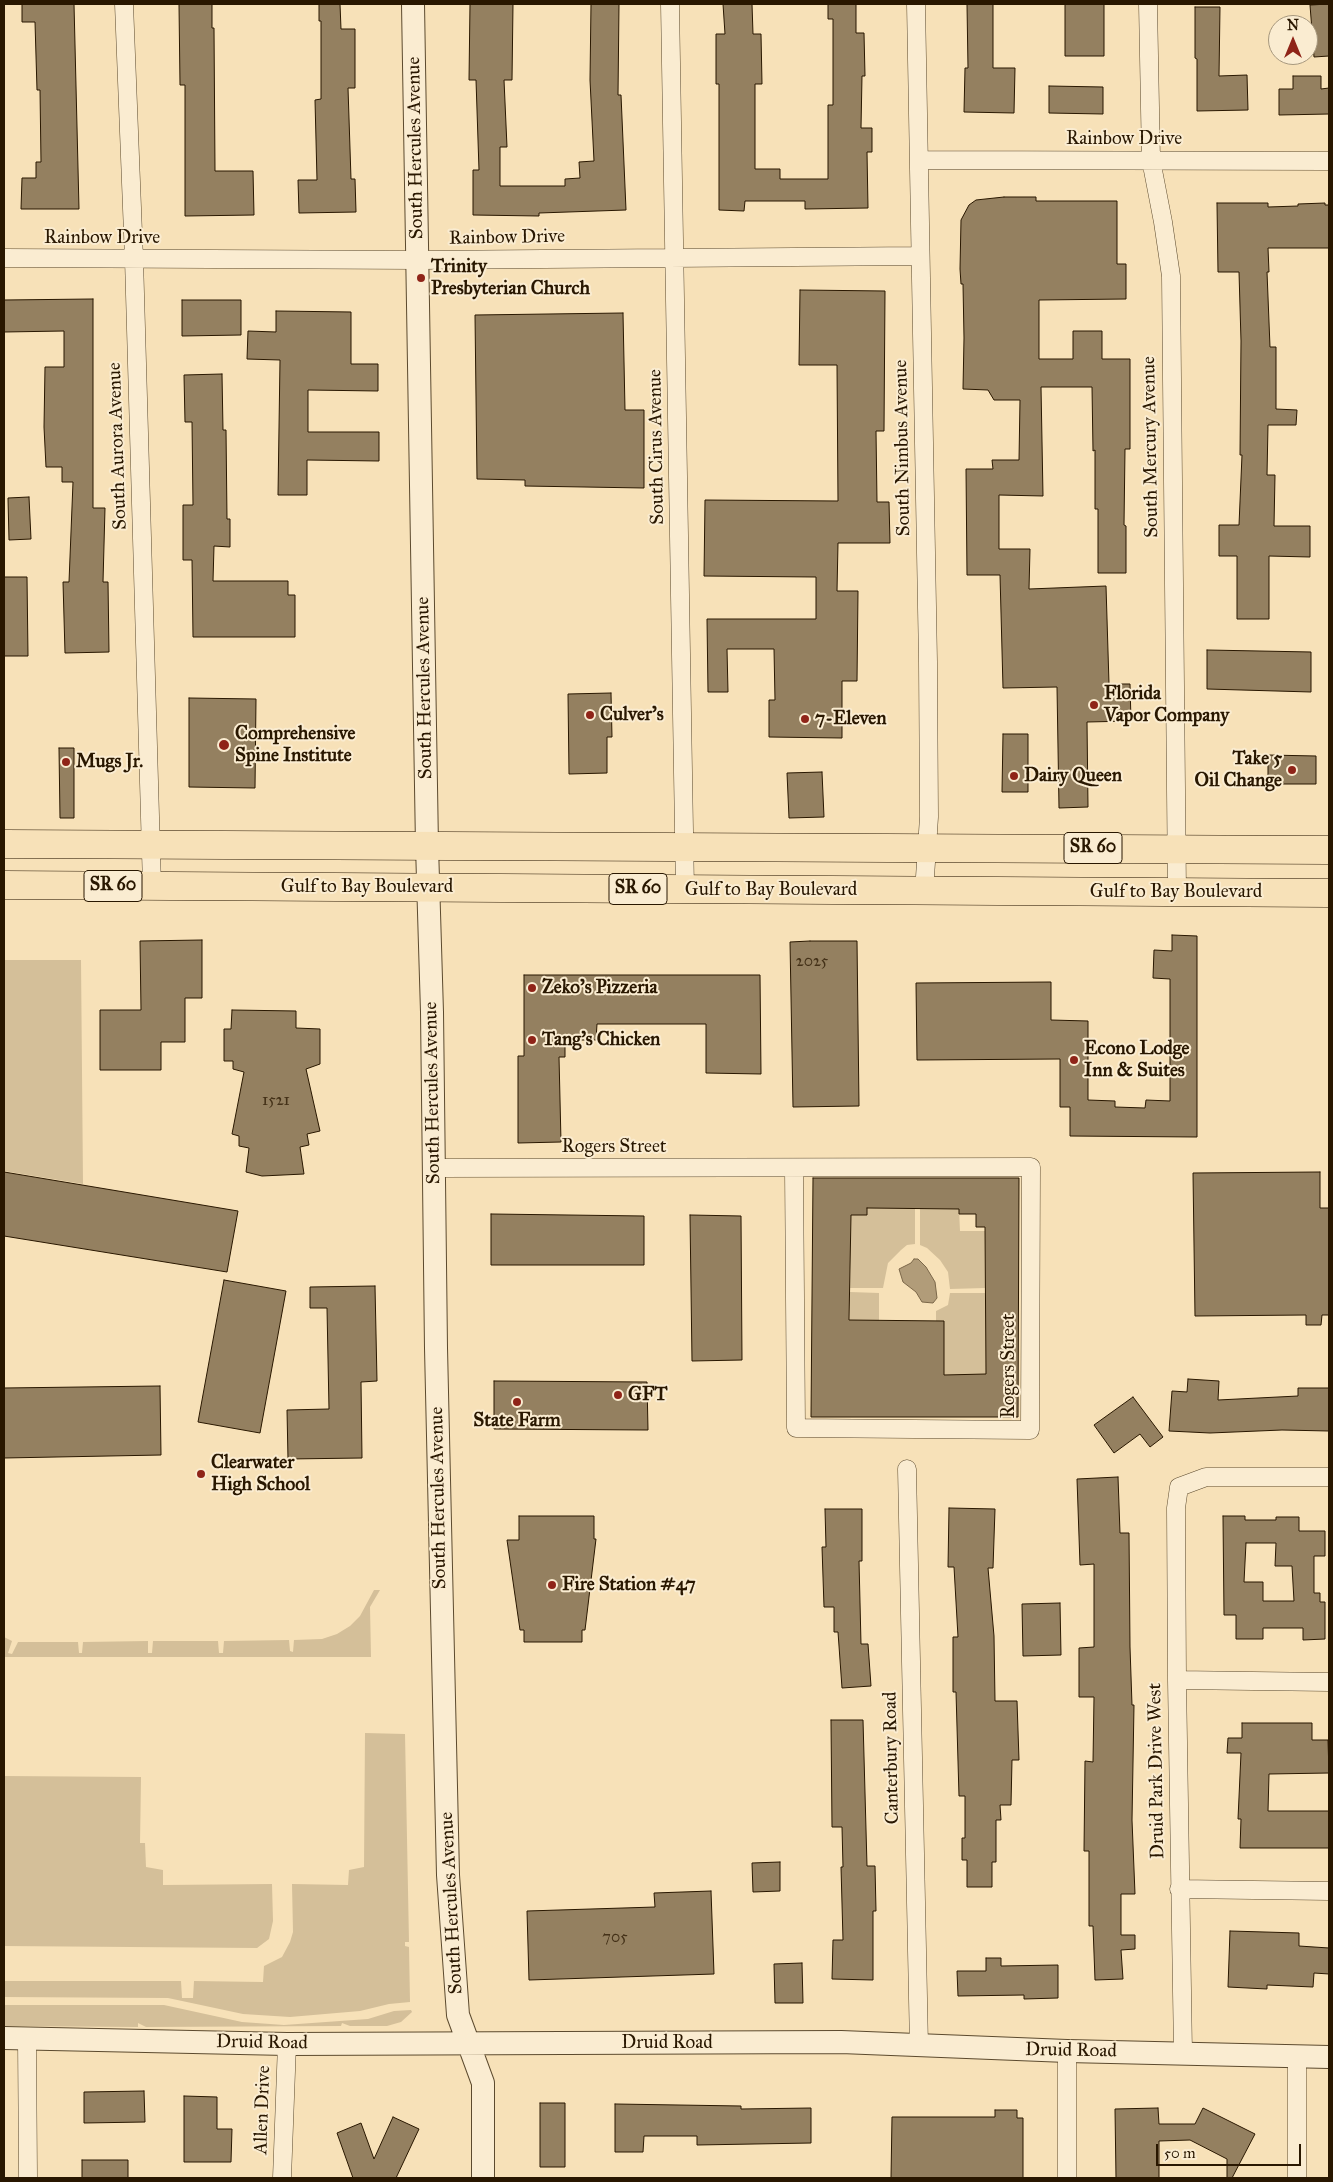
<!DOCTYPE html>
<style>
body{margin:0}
#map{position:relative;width:1333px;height:2182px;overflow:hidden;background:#f7e1b8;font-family:"IM FELL Great Primer",serif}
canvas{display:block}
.frame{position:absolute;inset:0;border:5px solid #291700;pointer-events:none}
.north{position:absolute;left:1268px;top:15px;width:50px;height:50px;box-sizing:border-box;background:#faecd1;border:1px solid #a6977d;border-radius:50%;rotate:0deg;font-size:14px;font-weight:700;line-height:20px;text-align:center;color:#291700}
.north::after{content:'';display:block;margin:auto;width:18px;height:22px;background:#8f2418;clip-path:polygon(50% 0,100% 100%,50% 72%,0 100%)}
.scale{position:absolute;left:1156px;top:2144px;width:145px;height:22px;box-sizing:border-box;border:2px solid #291700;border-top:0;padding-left:6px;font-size:15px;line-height:18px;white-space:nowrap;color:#291700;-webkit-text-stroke:4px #faecd1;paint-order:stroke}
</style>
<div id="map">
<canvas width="1333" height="2182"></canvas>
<div class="frame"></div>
<div class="north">N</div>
<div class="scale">50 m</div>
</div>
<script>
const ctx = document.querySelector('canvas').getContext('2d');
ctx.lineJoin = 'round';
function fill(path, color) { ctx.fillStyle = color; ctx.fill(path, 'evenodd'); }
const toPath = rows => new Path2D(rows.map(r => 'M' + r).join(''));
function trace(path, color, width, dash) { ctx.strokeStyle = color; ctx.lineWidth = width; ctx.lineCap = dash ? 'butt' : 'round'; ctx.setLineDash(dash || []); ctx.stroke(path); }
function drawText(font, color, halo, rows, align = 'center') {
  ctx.font = font + ' "IM FELL Great Primer",serif'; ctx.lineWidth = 4; ctx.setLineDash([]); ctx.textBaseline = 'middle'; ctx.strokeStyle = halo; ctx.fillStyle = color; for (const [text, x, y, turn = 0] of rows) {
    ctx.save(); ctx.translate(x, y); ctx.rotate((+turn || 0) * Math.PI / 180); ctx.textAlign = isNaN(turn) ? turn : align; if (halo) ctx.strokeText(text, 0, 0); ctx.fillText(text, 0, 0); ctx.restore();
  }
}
fill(toPath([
 [4,960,81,960,83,1184,4,1171],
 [867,1208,915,1209,915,1244,907,1245,901,1250,888,1263,883,1288,850,1288,851,1215,867,1215],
 [920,1209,959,1209,960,1231,985,1231,985,1288,950,1289,948,1272,940,1260,927,1248,920,1245],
 [850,1292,879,1293,879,1321,849,1374],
 [950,1293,985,1293,986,1374,943,1381,944,1322,936,1321,936,1311,948,1305],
 [374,1590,380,1590,370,1607,371,1657,4,1657,4,1637,12,1641,8,1653,12,1654,18,1642,78,1642,79,1653,82,1653,83,1642,148,1641,148,1653,152,1653,153,1641,218,1641,219,1653,223,1653,224,1641,289,1640,290,1651,293,1652,294,1640,322,1639,337,1634,350,1626,360,1616],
 [365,1733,405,1734,409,1942,405,1942,405,1946,409,1947,410,2002,389,2004,360,2011,290,2017,243,2014,168,1998,4,1997,4,1981,181,1981,182,1998,193,1998,194,1981,263,1982,264,1966,282,1957,290,1942,293,1932,292,1884,348,1885,349,1870,364,1867],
 [4,1776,141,1777,140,1843,145,1843,146,1867,163,1870,163,1885,272,1884,273,1921,269,1939,257,1948,4,1946],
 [4,2005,164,2005,242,2022,284,2025,368,2019,394,2011,411,2010,412,2012,401,2022,387,2026,350,2026,342,2023,341,2026,146,2027,138,2023,138,2027,4,2026]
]), '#d4bf99');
const water = toPath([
 [914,1259,918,1259,926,1267,935,1282,937,1298,933,1303,922,1302,916,1292,903,1282,899,1269,911,1263,914,1259]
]);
fill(water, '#b19c79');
trace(water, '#7b6749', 1);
const building = toPath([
 [22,4,74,4,79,209,21,209,22,178,36,178,36,162,41,162,40,90,37,90,35,22,22,22,22,4],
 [179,4,212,4,212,28,214,28,215,171,253,171,254,215,185,216,185,85,180,85,179,4],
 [319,4,340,4,341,29,355,29,355,88,348,88,351,179,355,179,356,212,299,213,298,180,317,180,315,100,321,99,321,21,319,21,319,4],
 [470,4,513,4,512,80,504,80,507,147,500,147,500,186,565,186,565,179,580,178,579,162,594,161,590,80,591,4,619,4,618,95,621,95,626,210,539,213,539,216,473,215,473,170,479,170,476,80,469,80,470,4],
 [723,4,752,4,753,34,761,34,762,84,755,84,755,169,780,169,780,179,828,179,828,105,833,105,833,19,828,19,828,4,856,4,856,33,864,33,865,76,862,76,861,128,872,128,872,152,867,152,868,208,805,209,805,201,745,201,744,211,719,210,719,84,716,84,716,34,725,34,723,4],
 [967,4,993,4,993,68,1015,68,1014,113,964,112,965,68,968,68,967,4],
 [1065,4,1104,4,1104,56,1065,56,1065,4],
 [1329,4,1329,56,1314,57,1310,5,1329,4],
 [1195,7,1220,7,1219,76,1247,75,1248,110,1197,111,1197,59,1195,58,1195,7],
 [1293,76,1321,76,1321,89,1329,88,1329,114,1279,115,1279,89,1293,89,1293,76],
 [1049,86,1103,87,1103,114,1049,113,1049,86],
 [1004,197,1036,197,1036,201,1117,201,1117,264,1126,264,1126,299,1039,300,1039,359,1073,359,1073,331,1102,331,1102,359,1130,359,1130,449,1125,449,1124,525,1126,526,1126,573,1098,573,1098,509,1095,509,1095,450,1093,451,1092,387,1041,387,1043,496,999,495,999,549,1030,549,1029,589,1106,586,1109,684,1130,684,1131,721,1087,722,1088,807,1059,808,1057,687,1003,688,1000,575,967,575,966,469,993,469,992,460,1019,460,1020,400,994,400,988,390,963,389,964,338,963,284,961,284,960,269,961,220,969,205,976,200,1004,197],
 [1217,203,1268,203,1268,207,1298,206,1298,204,1325,203,1325,205,1329,205,1329,248,1268,248,1269,272,1267,272,1270,347,1276,347,1276,409,1297,410,1296,425,1268,425,1267,475,1275,475,1274,526,1310,526,1310,557,1269,556,1269,619,1237,619,1237,556,1219,556,1219,525,1239,525,1242,455,1240,455,1241,341,1239,272,1218,272,1217,203],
 [800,290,885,291,884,431,876,431,877,502,889,502,890,543,838,543,837,591,858,591,857,681,842,681,842,738,769,737,769,700,775,700,774,649,727,649,728,692,708,692,707,619,816,619,816,577,704,576,705,500,838,501,837,365,799,365,800,290],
 [93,299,93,508,105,508,103,582,108,582,109,652,65,653,63,582,69,582,73,482,62,482,62,467,46,467,44,427,45,367,64,367,64,331,4,332,4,300,93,299],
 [182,300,241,300,241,335,182,336,182,300],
 [276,311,351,312,351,364,378,364,378,391,308,390,308,432,379,432,379,461,307,460,307,495,278,495,280,360,247,359,248,331,276,332,276,311],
 [623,313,625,410,644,410,644,488,525,486,525,480,477,479,475,315,623,313],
 [222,374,223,430,226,430,227,519,230,519,230,547,214,546,213,581,288,581,288,595,295,595,295,637,193,637,192,560,183,560,183,505,193,505,192,422,185,422,184,375,222,374],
 [29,497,31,539,9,540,8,498,29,497],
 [4,577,27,577,28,656,4,656,4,577],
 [1207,650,1311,652,1311,692,1207,689,1207,650],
 [611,693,612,737,607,737,607,773,569,774,568,694,611,693],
 [189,698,256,699,255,788,189,787,189,698],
 [1003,734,1028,734,1028,792,1002,792,1003,734],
 [59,748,74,748,74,818,60,818,59,748],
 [1268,755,1316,756,1316,784,1268,784,1268,755],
 [822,772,824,817,789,818,787,773,822,772],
 [1172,935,1197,936,1197,1137,1070,1136,1070,1107,1060,1107,1060,1059,917,1060,916,983,1051,982,1051,1020,1088,1021,1088,1100,1115,1101,1115,1107,1145,1108,1146,1100,1170,1101,1170,979,1153,978,1154,950,1172,951,1172,935],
 [202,940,202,998,185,998,185,1042,161,1042,161,1070,100,1070,100,1010,141,1010,140,941,202,940],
 [810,941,857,941,859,1106,793,1107,790,942,810,941],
 [524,975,760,975,761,1074,706,1073,706,1024,597,1024,596,1040,565,1040,565,1057,559,1057,561,1142,518,1143,518,1056,524,1056,524,975],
 [232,1010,296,1011,296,1028,320,1029,320,1064,306,1069,320,1131,307,1134,309,1145,300,1147,304,1174,262,1176,246,1172,249,1148,239,1146,239,1136,232,1134,244,1072,233,1069,233,1061,224,1061,224,1029,231,1029,232,1010],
 [4,1172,238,1211,227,1272,4,1236,4,1172],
 [1320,1172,1320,1208,1329,1208,1329,1315,1322,1315,1321,1325,1306,1325,1306,1315,1195,1316,1193,1173,1320,1172],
 [813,1178,1019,1178,1018,1417,811,1417,813,1178],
 [867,1208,959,1209,959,1214,976,1214,976,1227,985,1227,986,1374,944,1375,944,1321,849,1320,851,1215,867,1215,867,1208],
 [491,1214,644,1216,644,1265,491,1265,491,1214],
 [690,1215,741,1216,742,1360,692,1361,690,1215],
 [224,1280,286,1291,260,1433,198,1422,224,1280],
 [375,1286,377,1381,361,1382,362,1458,288,1459,287,1410,329,1409,327,1308,310,1308,310,1287,375,1286],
 [1188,1379,1219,1381,1218,1400,1298,1396,1298,1388,1329,1388,1329,1431,1282,1430,1210,1433,1169,1431,1172,1391,1187,1392,1188,1379],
 [494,1381,647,1382,648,1430,494,1429,494,1381],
 [160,1386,161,1455,4,1458,4,1388,160,1386],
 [1133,1397,1163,1437,1150,1447,1140,1434,1114,1453,1094,1425,1133,1397],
 [1118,1477,1120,1533,1129,1533,1130,1647,1132,1705,1134,1705,1132,1820,1135,1894,1121,1894,1121,1935,1135,1935,1135,1949,1121,1950,1123,1979,1095,1980,1093,1926,1089,1926,1089,1851,1084,1851,1085,1761,1093,1762,1094,1697,1079,1697,1079,1648,1094,1647,1094,1564,1080,1565,1077,1479,1118,1477],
 [949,1508,995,1509,993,1568,988,1568,994,1636,995,1701,1017,1701,1019,1760,1012,1760,1011,1805,1000,1805,1001,1820,996,1820,996,1862,992,1862,992,1887,967,1887,967,1860,962,1860,962,1838,965,1838,965,1796,959,1796,956,1692,953,1692,953,1637,958,1637,954,1567,948,1567,949,1508],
 [825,1509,862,1509,862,1561,859,1561,861,1644,868,1644,871,1686,842,1688,838,1632,834,1632,834,1607,824,1607,822,1547,826,1547,825,1509],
 [519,1516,594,1516,594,1539,596,1539,585,1630,582,1630,582,1642,524,1642,524,1630,520,1630,507,1540,519,1540,519,1516],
 [1223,1516,1245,1516,1245,1520,1276,1520,1276,1517,1299,1517,1299,1531,1325,1531,1325,1556,1314,1556,1314,1593,1320,1593,1320,1602,1325,1602,1325,1639,1303,1640,1303,1628,1263,1628,1263,1639,1236,1639,1236,1615,1224,1615,1223,1516],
 [1246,1543,1276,1543,1275,1566,1292,1566,1294,1601,1263,1601,1263,1582,1244,1582,1246,1543],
 [1060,1603,1061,1655,1023,1656,1022,1604,1060,1603],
 [831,1720,863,1720,867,1866,875,1866,876,1911,873,1911,873,1980,832,1979,833,1940,843,1940,841,1867,843,1867,842,1827,832,1827,831,1720],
 [1242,1723,1312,1723,1312,1740,1328,1740,1329,1773,1269,1774,1268,1811,1329,1811,1329,1848,1240,1848,1241,1819,1238,1819,1241,1753,1227,1753,1228,1738,1242,1738,1242,1723],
 [780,1862,780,1891,753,1892,752,1863,780,1862],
 [711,1891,714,1974,529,1980,527,1911,655,1907,654,1893,711,1891],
 [1230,1931,1299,1933,1299,1946,1329,1948,1329,1974,1314,1973,1313,1987,1267,1985,1267,1989,1228,1987,1230,1931],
 [986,1958,1001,1958,1001,1966,1058,1965,1058,1998,1024,1999,1024,1995,958,1996,957,1971,986,1971,986,1958],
 [802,1963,803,2003,775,2003,774,1964,802,1963],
 [144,2091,145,2122,84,2123,84,2092,144,2091],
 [184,2096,217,2097,217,2129,232,2129,231,2162,184,2162,184,2096],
 [540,2103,565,2103,565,2167,540,2167,540,2103],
 [615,2104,741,2106,741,2109,811,2108,811,2143,697,2145,697,2136,644,2136,643,2152,615,2152,615,2104],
 [1158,2108,1159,2124,1195,2124,1203,2108,1255,2134,1232,2178,1227,2178,1227,2159,1190,2140,1159,2141,1159,2178,1116,2178,1115,2109,1158,2108],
 [995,2110,1017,2110,1017,2118,1023,2118,1023,2178,891,2178,892,2117,995,2117,995,2110],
 [393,2117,419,2129,396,2178,353,2178,337,2133,361,2123,374,2159,393,2117],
 [82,2160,128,2160,128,2178,82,2178,82,2160]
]);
fill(building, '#948060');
trace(building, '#291700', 1);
const minor = toPath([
 [124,4,134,259,152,886],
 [670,4,685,890],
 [916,4,928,662,929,817,924,892],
 [1148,4,1151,160,1163,222,1171,276,1177,892],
 [919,160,1329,161],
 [4,258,418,260,920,256],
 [433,1168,1031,1167,1030,1430,796,1428,794,1168],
 [907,1469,919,2046],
 [1177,1680,1329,1682],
 [1179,1889,1329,1891],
 [27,2038,28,2178],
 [1183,2053,1177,1680,1176,1508,1179,1487,1206,1477,1329,1477],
 [1297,2056,1297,2178],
 [282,2178,287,2044],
 [1067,2178,1067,2051]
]);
const tertiary = toPath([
 [413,4,427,846,432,1012,436,1348,448,1875,458,2015,483,2083,483,2178],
 [4,2038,287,2044,841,2042,1067,2051,1329,2057]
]);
const primary = toPath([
 [4,844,1329,850],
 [4,885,1329,893]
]);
trace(minor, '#5c4a2e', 19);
trace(tertiary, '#5c4a2e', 24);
trace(primary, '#291700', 29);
trace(minor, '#faecd1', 18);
trace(tertiary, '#faecd1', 22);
trace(primary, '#f7e1b8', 28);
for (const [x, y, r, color] of [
 [421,278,5,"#8f2418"],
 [1094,705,5,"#8f2418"],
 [590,715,5,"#8f2418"],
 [805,719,5,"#8f2418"],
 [224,745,6,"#8f2418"],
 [66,762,5,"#8f2418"],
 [1292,770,5,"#8f2418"],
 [1014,776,5,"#8f2418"],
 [532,988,5,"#8f2418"],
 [532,1040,5,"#8f2418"],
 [1074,1060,5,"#8f2418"],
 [618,1395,5,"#8f2418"],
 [517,1402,5,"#8f2418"],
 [201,1474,5,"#8f2418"],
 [552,1585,5,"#8f2418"]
]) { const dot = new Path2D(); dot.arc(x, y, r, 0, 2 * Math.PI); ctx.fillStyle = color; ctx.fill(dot); trace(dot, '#faecd1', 2); }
drawText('16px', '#443118', null, [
 ["2025",812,962],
 ["1521",276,1101],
 ["705",615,1938]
]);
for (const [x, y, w] of [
 [1093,848,58],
 [113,886,58],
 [638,889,58]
]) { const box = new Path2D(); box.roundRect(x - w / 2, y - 15.5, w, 31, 4); ctx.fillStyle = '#faecd1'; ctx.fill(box); trace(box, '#291700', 1); }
drawText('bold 18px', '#291700', null, [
 ["SR 60",1093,848],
 ["SR 60",113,886],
 ["SR 60",638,889]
]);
drawText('19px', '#291700', '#faecd1', [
 ["Rainbow Drive",1124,139],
 ["South Hercules Avenue",416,148,-91],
 ["Rainbow Drive",102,238],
 ["Rainbow Drive",507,238,-1],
 ["South Aurora Avenue",118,446,-92],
 ["South Cirus Avenue",657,447,-91],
 ["South Mercury Avenue",1151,447,-91],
 ["South Nimbus Avenue",903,448,-91],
 ["South Hercules Avenue",425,688,-91],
 ["Gulf to Bay Boulevard",367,887],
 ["Gulf to Bay Boulevard",771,890],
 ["Gulf to Bay Boulevard",1176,892],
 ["South Hercules Avenue",433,1093,-91],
 ["Rogers Street",614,1147],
 ["Rogers Street",1009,1366,-90],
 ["South Hercules Avenue",439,1498,-91],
 ["Canterbury Road",892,1758,-91],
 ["Druid Park Drive West",1157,1771,-91],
 ["South Hercules Avenue",452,1903,-93],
 ["Druid Road",262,2043,1],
 ["Druid Road",667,2043],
 ["Druid Road",1071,2051,1],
 ["Allen Drive",263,2110,-88]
]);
drawText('bold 19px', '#291700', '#faecd1', [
 ["Trinity",431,267],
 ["Presbyterian Church",431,289],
 ["Florida",1104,694],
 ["Vapor Company",1104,716],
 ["Culver's",600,715],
 ["7-Eleven",815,719],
 ["Comprehensive",235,734],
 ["Spine Institute",235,756],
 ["Take 5",1282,759,"right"],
 ["Oil Change",1282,781,"right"],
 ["Mugs Jr.",76,762],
 ["Dairy Queen",1024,776],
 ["Zeko's Pizzeria",542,988],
 ["Tang's Chicken",542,1040],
 ["Econo Lodge",1084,1049],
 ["Inn & Suites",1084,1071],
 ["GFT",628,1395],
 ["State Farm",517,1421,"center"],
 ["Clearwater",211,1463],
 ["High School",211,1485],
 ["Fire Station #47",562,1585]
], 'left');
</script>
